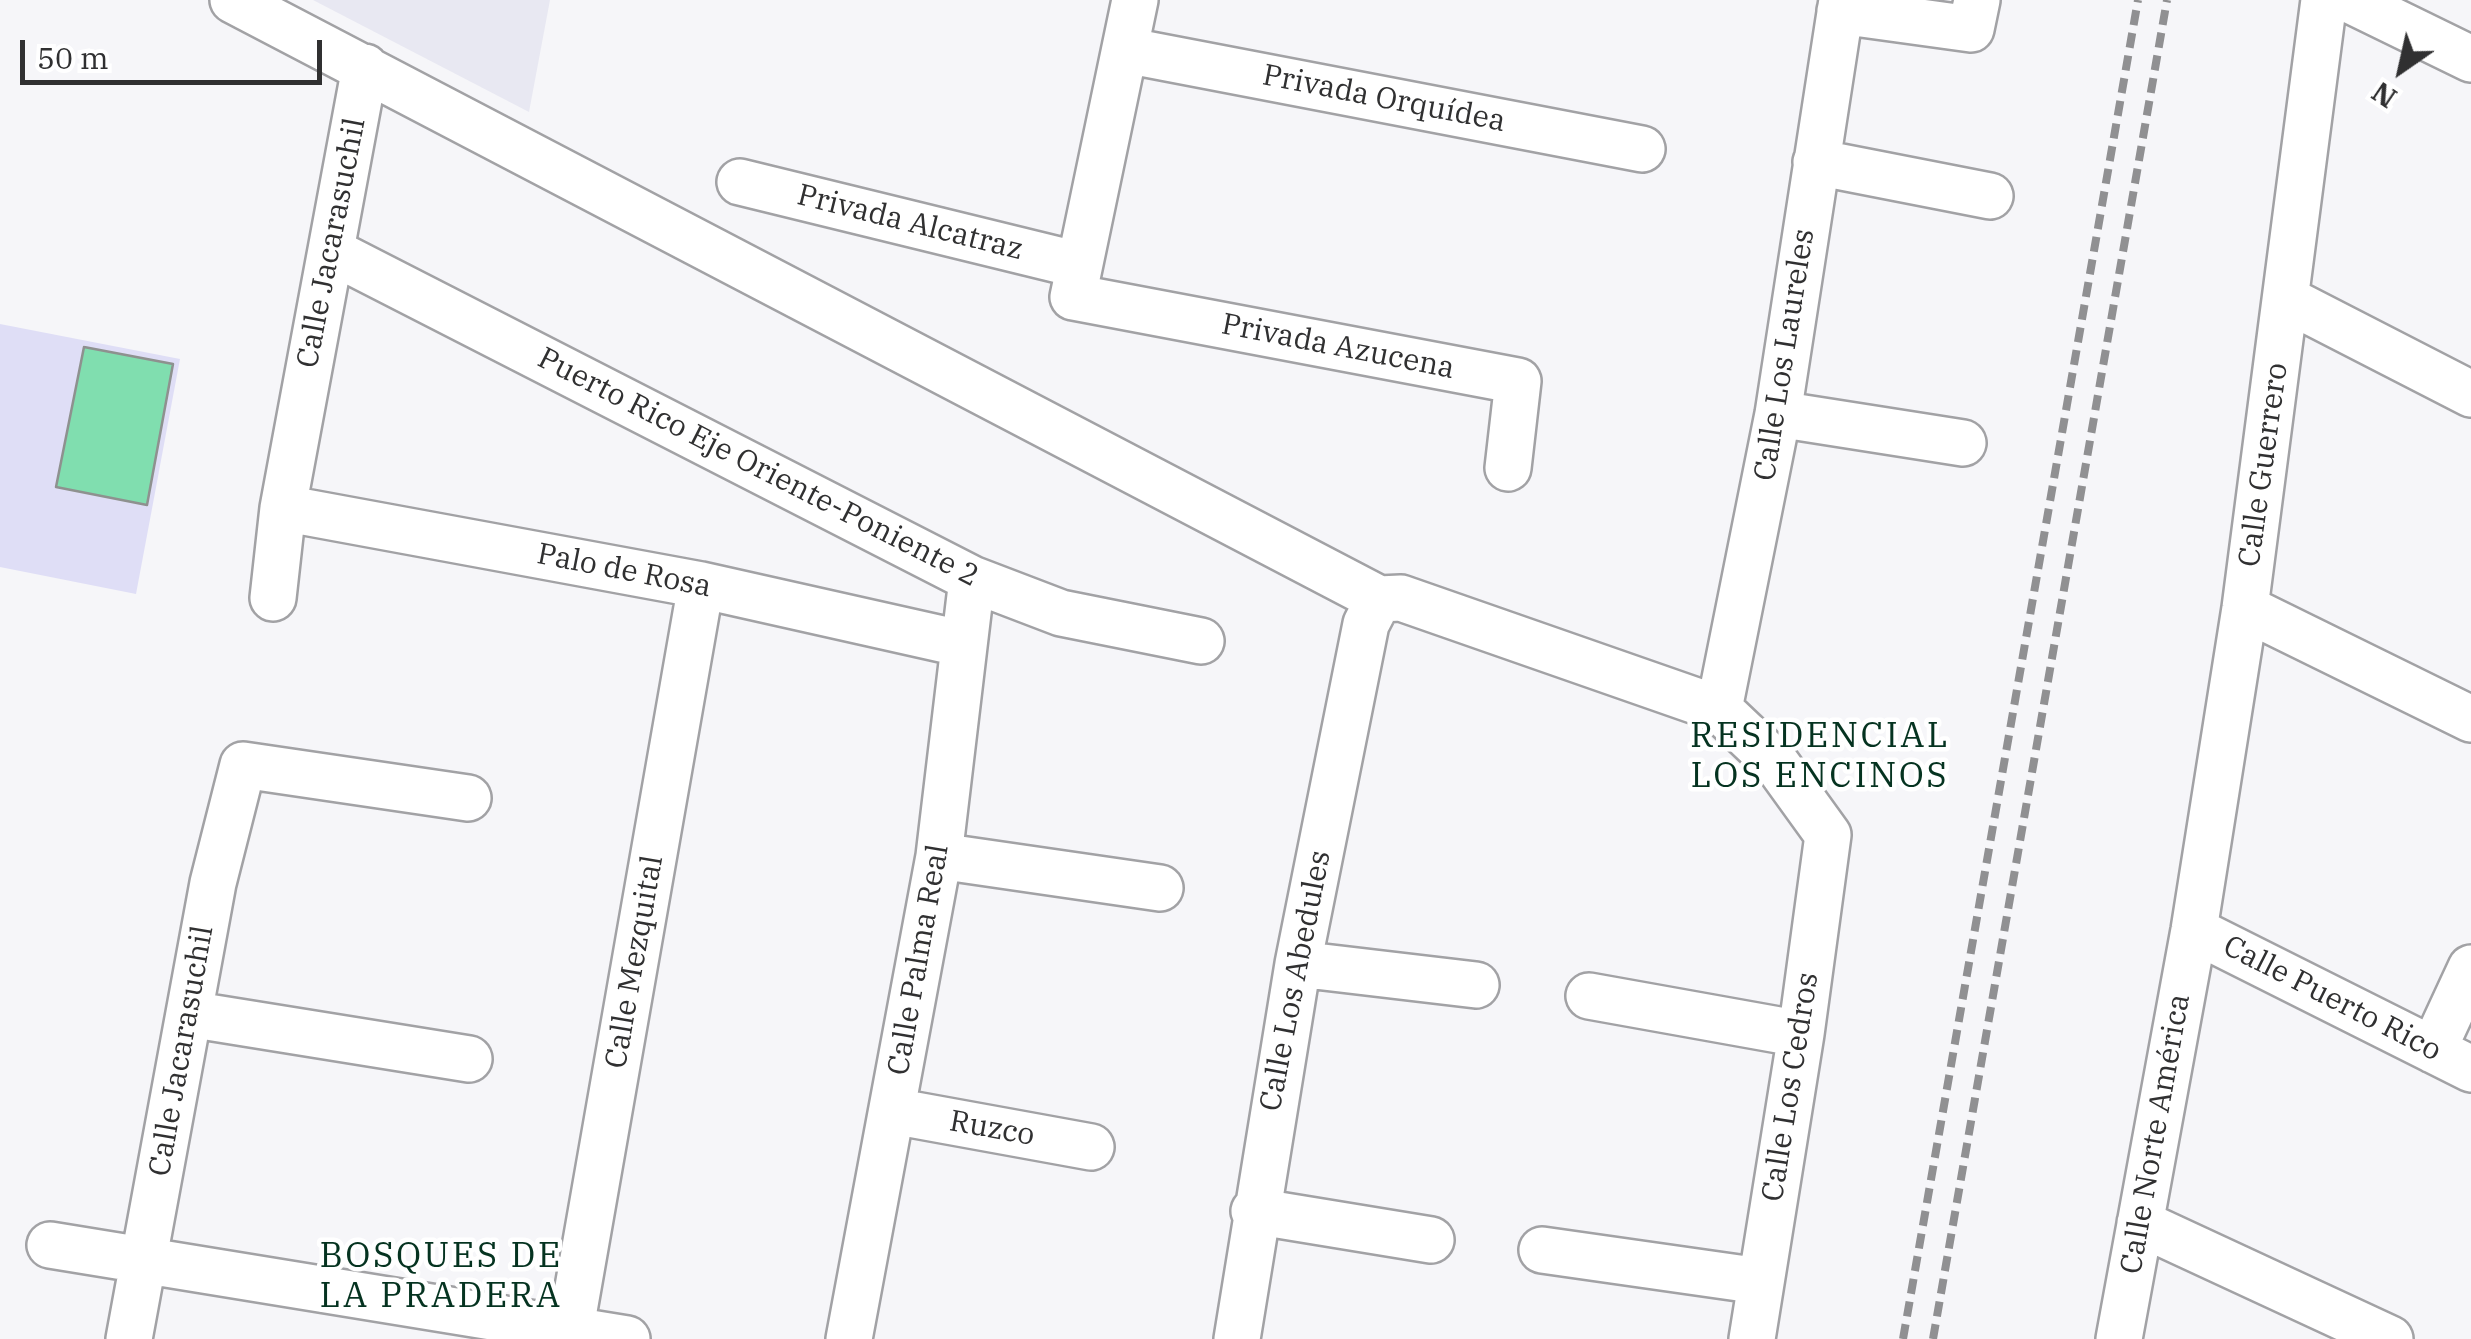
<!DOCTYPE html>
<meta charset="utf-8">
<style>
body{margin:0}
#map{position:relative;width:2471px;height:1339px;overflow:hidden;background:#f6f6f9;font-family:"IBM Plex Serif",serif}
canvas{display:block}
.north{position:absolute;left:2351px;top:20px;width:100px;height:100px;-webkit-text-stroke:8px #fff;paint-order:stroke;rotate:214deg;font-size:28px;font-weight:700;line-height:40px;text-align:center;color:#303031}
.north::after{content:'';display:block;margin:auto;width:35px;height:45px;background:#303031;clip-path:polygon(50% 0,100% 100%,50% 72%,0 100%)}
.scale{position:absolute;left:20px;top:40px;width:302px;height:45px;box-sizing:border-box;border:5px solid #303031;border-top:0;padding-left:12px;font-size:30px;line-height:35px;white-space:nowrap;color:#303031;-webkit-text-stroke:8px #fff;paint-order:stroke}
</style>
<div id="map">
<canvas width="2471" height="1339"></canvas>
<div class="north">N</div>
<div class="scale">50 m</div>
</div>
<script>
const ctx = document.querySelector('canvas').getContext('2d');
ctx.lineJoin = 'round';
function fill(path, color) { ctx.fillStyle = color; ctx.fill(path, 'evenodd'); }
const toPath = rows => new Path2D(rows.map(r => 'M' + r).join(''));
function trace(path, color, width, dash) { ctx.strokeStyle = color; ctx.lineWidth = width; ctx.lineCap = dash ? 'butt' : 'round'; ctx.setLineDash(dash || []); ctx.stroke(path); }
function drawText(font, color, halo, rows, align = 'center') {
  ctx.font = font + ' "IBM Plex Serif",serif'; ctx.lineWidth = 9; ctx.setLineDash([]); ctx.textBaseline = 'middle'; ctx.strokeStyle = halo; ctx.fillStyle = color; for (const [text, x, y, turn = 0] of rows) {
    ctx.save(); ctx.translate(x, y); ctx.rotate((+turn || 0) * Math.PI / 180); ctx.textAlign = isNaN(turn) ? turn : align; if (halo) ctx.strokeText(text, 0, 0); ctx.fillText(text, 0, 0); ctx.restore();
  }
}
fill(toPath([
 [313,0,550,0,529,112]
]), '#e8e8f2');
fill(toPath([
 [0,324,180,359,136,594,0,567]
]), '#dfdef6');
const building = toPath([
 [84,347,173,364,147,505,56,487,84,347]
]);
fill(building, '#80deaf');
trace(building, '#8e918f', 2.5);
const street = toPath([
 [233,0,1379,599],
 [1135,0,1073,297,1518,381,1508,468],
 [2350,0,2471,59],
 [1840,11,1971,29,1977,0],
 [1125,50,1642,149],
 [1816,162,1990,196],
 [740,182,1079,265],
 [331,251,972,579,1061,613,1201,641],
 [2286,299,2471,394],
 [1778,414,1963,443],
 [283,508,701,585,964,644],
 [273,598,283,508,365,67],
 [2245,608,2471,719],
 [1719,709,1778,414,1842,0],
 [939,856,1160,888],
 [2194,930,2471,1069],
 [1298,964,1476,985],
 [1589,996,1801,1034],
 [189,1014,469,1059],
 [2433,1050,2471,968],
 [893,1111,1091,1147],
 [1254,1211,1431,1240],
 [2140,1223,2390,1339],
 [50,1245,627,1339],
 [1542,1250,1760,1281],
 [129,1339,213,883,243,765,468,798],
 [569,1339,701,585],
 [849,1339,939,856,972,579],
 [1237,1339,1298,964,1366,624,1379,599,1401,598,1719,709,1776,763,1828,835,1801,1034,1752,1339],
 [2119,1339,2194,930,2245,608,2324,0]
]);
trace(street, '#a2a2a5', 50);
trace(street, '#fff', 45);
trace(toPath([
 [1903,1339,2138,0],
 [1933,1339,2167,0]
]), '#909092', 8, [15, 8]);
drawText('30px', '#303031', '#fff', [
 ["Privada Orquídea",1384,99,11],
 ["Privada Alcatraz",910,223,14],
 ["Calle Jacarasuchil",332,243,-79],
 ["Privada Azucena",1338,347,11],
 ["Calle Los Laureles",1785,355,-81],
 ["Calle Guerrero",2264,465,-82],
 ["Puerto Rico Eje Oriente-Poniente 2",758,468,27],
 ["Palo de Rosa",624,571,11],
 ["Calle Palma Real",919,960,-80],
 ["Calle Mezquital",635,962,-80],
 ["Calle Los Abedules",1296,981,-79],
 ["Calle Puerto Rico",2332,999,27],
 ["Calle Jacarasuchil",182,1051,-80],
 ["Calle Los Cedros",1791,1087,-81],
 ["Ruzco",992,1129,10],
 ["Calle Norte América",2156,1134,-80]
]);
ctx.letterSpacing = '2.5px';
drawText('35px', '#053320', '#fff', [
 ["RESIDENCIAL",1820,737],
 ["LOS ENCINOS",1820,777],
 ["BOSQUES DE",441,1257],
 ["LA PRADERA",441,1297]
]);
ctx.letterSpacing = '0px';
</script>
